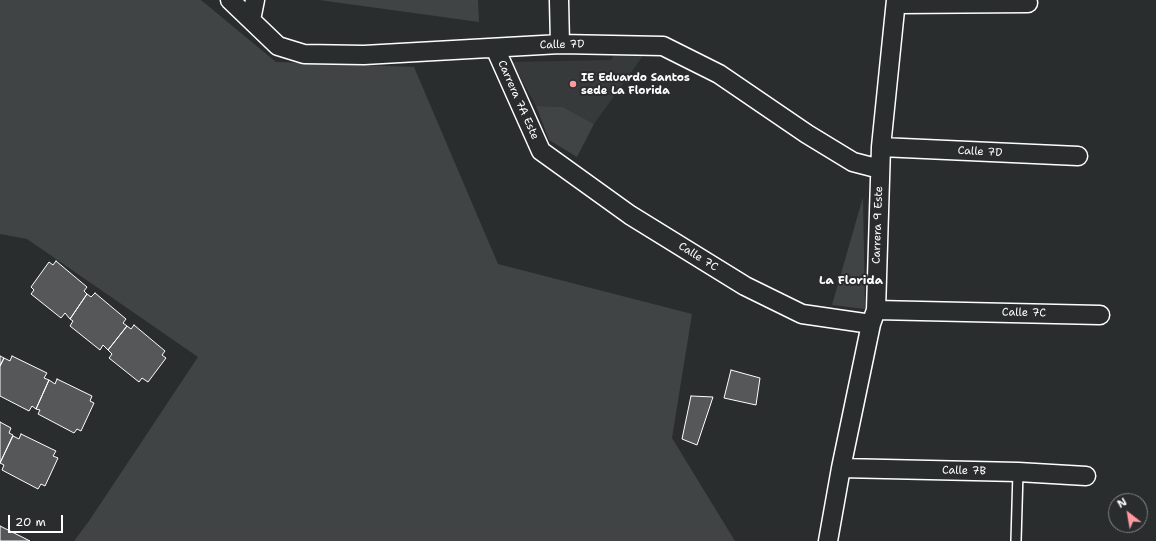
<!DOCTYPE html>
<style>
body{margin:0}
#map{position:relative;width:1156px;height:541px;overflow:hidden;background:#2a2d2e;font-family:"Shantell Sans",sans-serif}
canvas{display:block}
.north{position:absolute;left:1108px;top:493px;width:40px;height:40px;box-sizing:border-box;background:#2a2d2e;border:1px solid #7f8182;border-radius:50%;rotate:329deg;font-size:11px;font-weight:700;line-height:16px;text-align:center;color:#fff}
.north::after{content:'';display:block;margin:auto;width:14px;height:18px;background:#ff9aa2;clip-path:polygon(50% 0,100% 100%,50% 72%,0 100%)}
.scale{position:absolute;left:8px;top:515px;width:55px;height:18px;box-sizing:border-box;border:2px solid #fff;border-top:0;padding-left:5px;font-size:12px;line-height:14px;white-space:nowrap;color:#fff;-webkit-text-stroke:3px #2a2d2e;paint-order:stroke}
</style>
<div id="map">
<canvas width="1156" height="541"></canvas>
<div class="north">N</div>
<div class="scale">20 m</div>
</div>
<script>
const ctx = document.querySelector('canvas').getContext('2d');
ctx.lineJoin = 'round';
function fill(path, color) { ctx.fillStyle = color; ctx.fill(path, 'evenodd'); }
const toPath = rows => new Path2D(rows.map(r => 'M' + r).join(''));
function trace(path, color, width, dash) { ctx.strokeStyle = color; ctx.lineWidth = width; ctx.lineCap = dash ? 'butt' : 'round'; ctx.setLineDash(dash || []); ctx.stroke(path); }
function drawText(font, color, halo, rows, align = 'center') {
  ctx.font = font + ' "Shantell Sans",sans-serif'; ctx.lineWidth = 4; ctx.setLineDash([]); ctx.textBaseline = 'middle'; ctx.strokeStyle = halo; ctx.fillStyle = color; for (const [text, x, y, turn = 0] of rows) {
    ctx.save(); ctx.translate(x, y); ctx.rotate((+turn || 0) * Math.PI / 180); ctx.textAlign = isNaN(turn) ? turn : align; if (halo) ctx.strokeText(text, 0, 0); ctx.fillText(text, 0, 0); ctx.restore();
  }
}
fill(toPath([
 [616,52,645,53,594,124,563,107,536,106,512,62,611,60]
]), '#373a3b');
fill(toPath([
 [0,0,201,0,276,62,414,67,498,264,692,314,672,438,735,541,74,541,89,521,198,357,27,239,0,234],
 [319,0,478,0,479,22],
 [536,106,563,107,594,124,577,157,549,140],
 [863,197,865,309,832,305]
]), '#414445');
const building = toPath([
 [56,261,87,287,84,291,87,294,70,319,65,313,61,318,31,294,34,290,31,287,49,262,53,265,56,261],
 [95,293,126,319,123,323,127,326,108,350,103,345,100,350,70,326,73,321,70,319,87,294,91,297,95,293],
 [134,325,165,351,162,355,166,358,148,382,142,378,139,382,109,358,112,354,108,350,127,326,131,329,134,325],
 [0,356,4,358,0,366,0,356],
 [12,356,47,373,44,378,49,380,36,409,32,406,29,411,0,396,0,366,4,358,10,361,12,356],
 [731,370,760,378,756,405,724,398,731,370],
 [57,379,92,396,90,401,94,403,81,431,77,429,74,433,38,414,40,410,36,409,49,380,55,384,57,379],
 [691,396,713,397,697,445,682,439,691,396],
 [0,422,11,428,9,433,13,435,0,463,0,422],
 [21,434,56,451,53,456,58,458,45,486,41,484,38,489,2,470,4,465,0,463,13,436,19,439,21,434],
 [0,526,30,541,0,541,0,526]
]);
fill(building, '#555758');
trace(building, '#fff', 1);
const service = toPath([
 [1016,541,1018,472]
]);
const minor = toPath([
 [230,0,278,46,304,54,364,55,560,44,663,46,719,74,807,134,853,162,880,169],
 [559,0,560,44],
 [897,4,1028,3],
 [251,20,255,0],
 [495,48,541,151,630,215,745,286,802,314,871,324],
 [881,147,1078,156],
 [876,310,1100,315],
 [841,468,1018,472,1086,476],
 [828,541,841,468,871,324,876,310,881,147,896,0]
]);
trace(service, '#fff', 12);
trace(minor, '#fff', 21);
trace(service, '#2a2d2e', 9);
trace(minor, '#2a2d2e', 18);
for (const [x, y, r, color] of [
 [573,84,4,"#ff9aa2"]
]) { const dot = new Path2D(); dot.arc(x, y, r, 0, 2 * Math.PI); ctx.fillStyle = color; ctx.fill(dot); trace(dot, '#2a2d2e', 1.5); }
drawText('11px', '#fff', '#2a2d2e', [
 ["Calle 7D",562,45,-1],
 ["Carrera 7A Este",518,100,66],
 ["Calle 7D",980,152,3],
 ["Carrera 9 Este",878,225,-88],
 ["Calle 7C",698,257,32],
 ["Calle 7C",1024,313,1],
 ["Calle 7B",964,471,1]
]);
drawText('bold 11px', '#fff', '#2a2d2e', [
 ["IE Eduardo Santos",581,78],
 ["sede La Florida",581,91]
], 'left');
drawText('bold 12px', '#fff', '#2a2d2e', [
 ["La Florida",851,281]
]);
</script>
